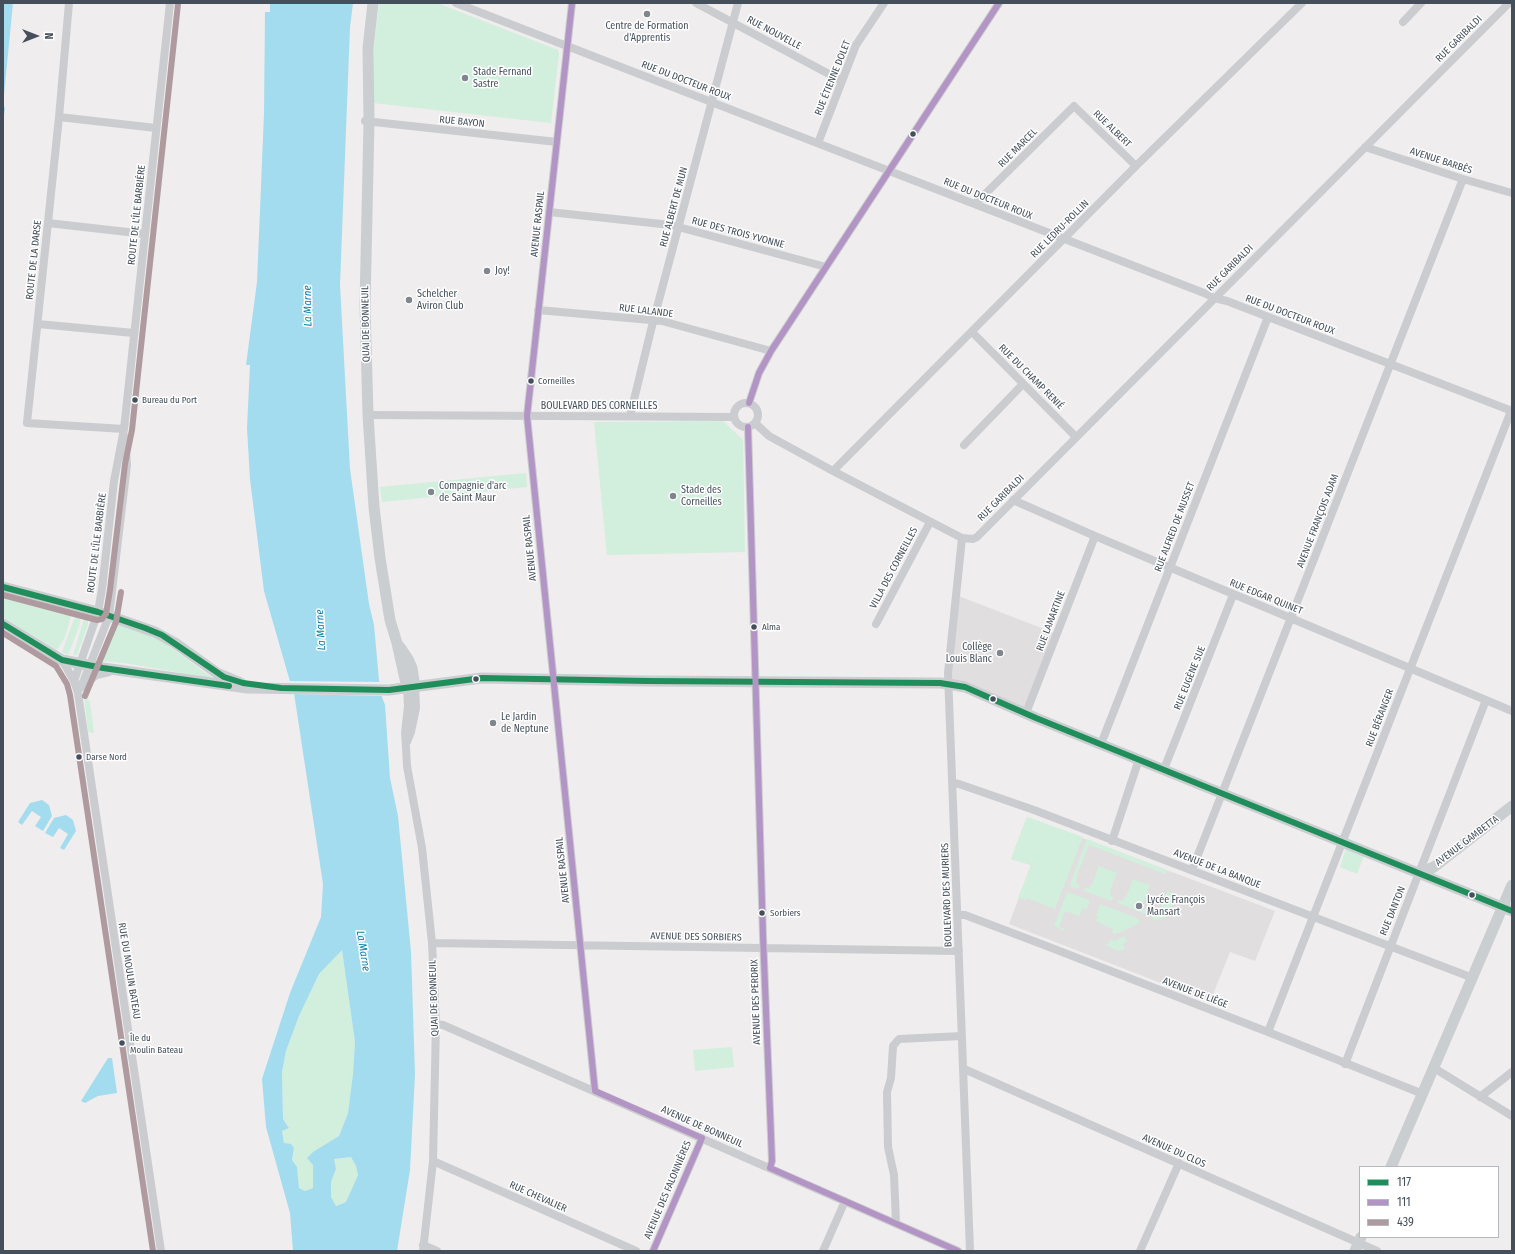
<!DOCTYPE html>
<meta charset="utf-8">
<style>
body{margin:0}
#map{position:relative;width:1515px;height:1254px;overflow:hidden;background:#efeded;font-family:"Fira Sans Condensed",sans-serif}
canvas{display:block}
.frame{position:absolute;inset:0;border:4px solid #444f5b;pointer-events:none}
.legend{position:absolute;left:1359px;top:1166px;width:140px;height:72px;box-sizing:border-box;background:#fff;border:1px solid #b4b9bd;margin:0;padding:5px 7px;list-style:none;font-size:12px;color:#444f5b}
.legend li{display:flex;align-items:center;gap:8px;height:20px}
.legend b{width:20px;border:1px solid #b4b9bd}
.north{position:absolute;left:16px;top:16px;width:40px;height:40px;-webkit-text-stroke:3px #fff;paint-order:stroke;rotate:90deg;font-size:11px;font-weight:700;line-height:16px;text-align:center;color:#444f5b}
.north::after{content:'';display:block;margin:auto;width:14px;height:18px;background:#444f5b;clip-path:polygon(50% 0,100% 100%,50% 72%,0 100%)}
</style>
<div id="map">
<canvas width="1515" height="1254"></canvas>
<div class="frame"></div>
<ul class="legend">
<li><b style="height:5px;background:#1f8e5a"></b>117</li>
<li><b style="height:5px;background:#b295c4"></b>111</li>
<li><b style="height:5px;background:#ae9a9f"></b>439</li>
</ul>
<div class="north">N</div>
</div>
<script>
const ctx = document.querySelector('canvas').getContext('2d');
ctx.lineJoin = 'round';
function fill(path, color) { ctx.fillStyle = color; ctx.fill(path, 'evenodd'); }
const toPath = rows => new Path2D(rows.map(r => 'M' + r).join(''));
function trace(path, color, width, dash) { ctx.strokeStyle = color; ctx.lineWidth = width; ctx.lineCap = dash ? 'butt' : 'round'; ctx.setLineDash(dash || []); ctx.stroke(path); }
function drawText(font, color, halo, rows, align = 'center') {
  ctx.font = font + ' "Fira Sans Condensed",sans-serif'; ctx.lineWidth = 3; ctx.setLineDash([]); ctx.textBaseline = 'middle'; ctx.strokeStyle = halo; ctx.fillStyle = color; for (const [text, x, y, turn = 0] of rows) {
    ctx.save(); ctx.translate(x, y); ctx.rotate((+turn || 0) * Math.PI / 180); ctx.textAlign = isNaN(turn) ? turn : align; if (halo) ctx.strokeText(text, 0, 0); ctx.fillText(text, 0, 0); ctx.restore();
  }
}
fill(toPath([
 [956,595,1057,634,1026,713,949,684],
 [1027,817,1275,911,1255,961,1230,952,1210,1002,1009,924,1031,865,1011,859]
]), '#e0dedf');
fill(toPath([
 [379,3,437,3,558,50,559,54,551,123,373,103,374,48],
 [723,421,743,440,745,552,607,555,594,422],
 [526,473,527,487,382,502,380,487],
 [3,590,73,609,65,637,57,650,3,617],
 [77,611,82,612,79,627,68,655,62,652],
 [85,616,88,620,88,625,78,652,77,655,73,655],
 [122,625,161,640,204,672,217,679,124,663,100,661,99,660,101,654,105,652,107,644,106,641,114,627],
 [3,631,52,663,51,665,3,635],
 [84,695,90,702,94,733,91,733,88,731],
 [1027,817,1083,837,1055,909,1027,898,1025,900,1018,898,1031,865,1011,859],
 [1087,839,1172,872,1172,873,1166,871,1165,874,1089,845,1076,878,1077,879,1076,883,1080,885,1078,889,1071,887,1070,884],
 [1346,848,1364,856,1357,874,1340,867],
 [1099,866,1117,873,1110,891,1111,892,1110,896,1114,898,1111,901,1084,891,1085,887,1089,888,1091,884,1092,884],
 [1133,879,1150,885,1143,904,1145,904,1143,909,1147,910,1145,914,1118,903,1118,900,1123,901,1124,897,1126,897],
 [1167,891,1176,895,1168,916,1154,921,1151,914,1152,912,1157,914,1158,910,1160,910],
 [1067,892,1090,900,1087,909,1083,908,1079,916,1065,911,1059,927,1065,929,1064,931,1054,926],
 [1100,904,1137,918,1139,919,1139,923,1121,932,1114,934,1112,932,1113,929,1099,923,1099,922,1096,921,1098,916,1096,915],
 [1125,936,1127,941,1123,944,1125,949,1119,951,1108,947,1107,945,1110,939,1114,941],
 [342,949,355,1042,353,1074,348,1113,339,1136,327,1145,313,1165,313,1188,305,1191,299,1188,297,1167,292,1160,294,1148,284,1143,282,1131,289,1127,283,1119,282,1072,286,1051,299,1016,319,974],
 [732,1047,734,1067,695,1071,693,1050],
 [351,1157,356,1166,358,1175,346,1202,335,1206,331,1197,331,1182,336,1169,333,1159]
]), '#d1efdc');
fill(toPath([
 [3,3,13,3,3,105,5,108,3,123],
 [270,3,353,3,350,27,340,285,350,469,369,604,374,625,379,680,382,697,385,705,390,778,398,816,411,952,415,1074,410,1170,397,1251,293,1251,290,1213,266,1127,262,1079,290,993,321,917,323,884,294,693,289,678,264,591,250,479,247,428,250,365,246,365,257,282,264,114,265,12,270,12],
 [342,950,355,1042,353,1074,348,1113,339,1136,313,1152,307,1158,313,1165,313,1188,305,1191,299,1188,297,1167,292,1160,294,1148,291,1144,284,1143,282,1131,289,1128,283,1119,282,1072,286,1051,299,1016,319,974],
 [351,1157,356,1166,358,1175,346,1202,336,1206,331,1197,331,1182,336,1169,334,1159],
 [42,800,49,805,52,816,43,831,35,826,41,817,32,811,22,825,18,822,30,803],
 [66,815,73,820,76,831,64,850,60,848,68,834,59,828,53,837,45,833,54,818],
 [108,1058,112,1058,117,1093,98,1096,85,1103,81,1101]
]), '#a3dcee');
fill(toPath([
 [287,681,382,682,384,696,292,694]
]), '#efeded');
trace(toPath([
 [69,3,59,117,27,423,124,429],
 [456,3,1204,293,1214,298,1227,301,1512,411],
 [572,3,527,416,595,1091],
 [696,3,842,81],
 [1403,22,1421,3],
 [59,117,156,128],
 [365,121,557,142],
 [818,143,856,45,884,3],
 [1365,147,1463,179,1512,193],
 [975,204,1074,106,1136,166],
 [549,212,671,225,826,267],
 [48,223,145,234],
 [538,310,662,321,771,351],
 [38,324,134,333],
 [972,332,1076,437],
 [749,403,759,373,771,351,999,3],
 '734 415a12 12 0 1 1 24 0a12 12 0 1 1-24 0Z',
 [368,415,734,417],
 [630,416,651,330,738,3],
 [755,423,769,436,833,471,962,538,973,539,977,537,1509,3],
 [748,427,763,936,772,1161,770,1168],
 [964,445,1023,384],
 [833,471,1136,166,1302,3],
 [1013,500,1095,536,1512,711],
 [962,538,948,673,970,1251],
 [876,624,930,522],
 [62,660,74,681,78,693,161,1251],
 [74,681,98,612,102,589,114,481,124,429,170,3],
 [82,685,109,616,127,465,125,437],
 [407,688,408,706,405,733,406,747,407,766,422,848,432,943,436,1024,433,1161,423,1251],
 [1026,713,1095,536],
 [407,742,411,732,416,708,415,687],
 [1101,744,1268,317],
 [1164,769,1233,595],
 [953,783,959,784,1034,810,1473,978],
 [1112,841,1139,759],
 [1192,870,1463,179],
 [958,915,965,915,1044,945,1268,1032,1423,1094],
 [432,943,959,951],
 [436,1024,443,1025,958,1251],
 [1268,1032,1511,411],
 [1345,1064,1486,700],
 [1434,1068,1512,1116],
 [964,1069,1377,1251],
 [1480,1097,1512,1072],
 [433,1161,636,1251],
 [896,1223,894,1175,888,1147,887,1092,891,1078,893,1046,899,1039,962,1036],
 [423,1245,437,1251],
 [653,1251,702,1138],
 [823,1251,845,1201],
 [1140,1251,1179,1163]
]), '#cacccf', 8);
trace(toPath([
 [373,3,368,48,369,122,365,305,368,415,374,507,380,558,390,620,397,643,407,688],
 [3,587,98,612,155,632,175,643,217,673,241,683],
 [3,624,62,660,103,668,247,688,389,690,482,678,648,681,940,683,949,684,965,687,981,694,1036,718,1512,911],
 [400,647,408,659,412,668,415,687],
 [81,686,95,674,108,671],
 [1420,872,1434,867,1512,806],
 [1391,1167,1512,885],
 [1355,1251,1361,1237]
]), '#caced1', 11);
trace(toPath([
 [3,587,98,612,145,628,162,635,224,677,243,683,281,688,389,690,482,678,648,681,940,683,965,687,1036,718,1512,911],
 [3,624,62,660,103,668,229,686]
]), '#1f8e5a', 6);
trace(toPath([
 [572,3,527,416,595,1091,702,1138,653,1251],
 [749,403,759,373,771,351,999,3],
 [748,427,763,936,772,1161,770,1168,958,1251]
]), '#b295c4', 6);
trace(toPath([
 [3,595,97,620,102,619,106,614,110,590,125,464,132,430,178,4],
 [3,633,56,666,67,684,70,695,153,1251],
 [85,696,116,622,121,592]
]), '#ae9a9f', 6);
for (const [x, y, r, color] of [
 [647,14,4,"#80868e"],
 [465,78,4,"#80868e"],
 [913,134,3.5,"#444f5b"],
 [487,271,4,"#80868e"],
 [409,300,4,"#80868e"],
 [531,381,3.5,"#444f5b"],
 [135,400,3.5,"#444f5b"],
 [431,492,4,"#80868e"],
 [673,496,4,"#80868e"],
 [754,627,3.5,"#444f5b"],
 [1000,653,4,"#80868e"],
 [476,679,3.5,"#444f5b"],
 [993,699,3.5,"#444f5b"],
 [493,723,4,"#80868e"],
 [79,757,3.5,"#444f5b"],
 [1472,895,3.5,"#444f5b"],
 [1139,906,4,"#80868e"],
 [762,913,3.5,"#444f5b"],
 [122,1043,3.5,"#444f5b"]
]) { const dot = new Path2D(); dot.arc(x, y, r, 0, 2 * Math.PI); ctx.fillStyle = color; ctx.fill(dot); trace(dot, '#fff', 1.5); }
drawText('9px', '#444f5b', '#fff', [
 ["Corneilles",538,381],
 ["Bureau du Port",142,400],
 ["Alma",762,627],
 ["Darse Nord",86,757],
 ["Sorbiers",770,913],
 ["Île du",130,1038],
 ["Moulin Bateau",130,1050]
], 'left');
drawText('10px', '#444f5b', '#fff', [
 ["Centre de Formation",647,26,"center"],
 ["d'Apprentis",647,38,"center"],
 ["Stade Fernand",473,72],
 ["Sastre",473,84],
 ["Joy!",495,271],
 ["Schelcher",417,294],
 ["Aviron Club",417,306],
 ["Compagnie d'arc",439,486],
 ["de Saint Maur",439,498],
 ["Stade des",681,490],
 ["Corneilles",681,502],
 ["Collège",992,647,"right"],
 ["Louis Blanc",992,659,"right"],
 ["Le Jardin",501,717],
 ["de Neptune",501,729],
 ["Lycée François",1147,900],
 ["Mansart",1147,912]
], 'left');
drawText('10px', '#444f5b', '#fff', [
 ["RUE NOUVELLE",774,33,28],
 ["RUE GARIBALDI",1459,39,-45],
 ["RUE ÉTIENNE DOLET",833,78,-68],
 ["RUE DU DOCTEUR ROUX",686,81,21],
 ["RUE BAYON",462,122,6],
 ["RUE ALBERT",1112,129,44],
 ["RUE MARCEL",1018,148,-45],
 ["AVENUE BARBÈS",1441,161,18],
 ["RUE DU DOCTEUR ROUX",988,199,22],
 ["RUE ALBERT DE MUN",674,207,-75],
 ["ROUTE DE L'ÎLE BARBIÈRE",137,215,-84],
 ["AVENUE RASPAIL",538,224,-84],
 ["RUE LEDRU-ROLLIN",1060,229,-45],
 ["RUE DES TROIS YVONNE",738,233,15],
 ["ROUTE DE LA DARSE",34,260,-84],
 ["RUE GARIBALDI",1230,268,-45],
 ["RUE LALANDE",646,311,7],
 ["RUE DU DOCTEUR ROUX",1290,315,21],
 ["QUAI DE BONNEUIL",366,324,-91],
 ["RUE DU CHAMP RENIÉ",1031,377,45],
 ["BOULEVARD DES CORNEILLES",599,406],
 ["RUE GARIBALDI",1001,498,-45],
 ["AVENUE FRANÇOIS ADAM",1318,521,-69],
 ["RUE ALFRED DE MUSSET",1175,527,-69],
 ["ROUTE DE L'ÎLE BARBIÈRE",97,543,-83],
 ["AVENUE RASPAIL",530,548,-96],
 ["VILLA DES CORNEILLES",894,568,-62],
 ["RUE EDGAR QUINET",1266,597,22],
 ["RUE LAMARTINE",1051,621,-69],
 ["RUE EUGÈNE SUE",1190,678,-68],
 ["RUE BÉRANGER",1380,718,-69],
 ["AVENUE GAMBETTA",1467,841,-37],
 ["AVENUE DE LA BANQUE",1217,869,21],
 ["AVENUE RASPAIL",563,870,-96],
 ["BOULEVARD DES MURIERS",947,895,-92],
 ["RUE DANTON",1393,911,-68],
 ["AVENUE DES SORBIERS",696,937,1],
 ["RUE DU MOULIN BATEAU",129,971,81],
 ["AVENUE DE LIÈGE",1195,993,21],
 ["QUAI DE BONNEUIL",434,998,-92],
 ["AVENUE DES PERDRIX",756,1002,-92],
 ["AVENUE DE BONNEUIL",702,1127,24],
 ["AVENUE DU CLOS",1174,1151,24],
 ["AVENUE DES FALONNIÈRES",668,1190,-67],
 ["RUE CHEVALIER",538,1197,24]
]);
drawText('italic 11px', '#077ea4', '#fff', [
 ["La Marne",308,306,-91],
 ["La Marne",321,630,-93],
 ["La Marne",363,951,81]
]);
</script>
